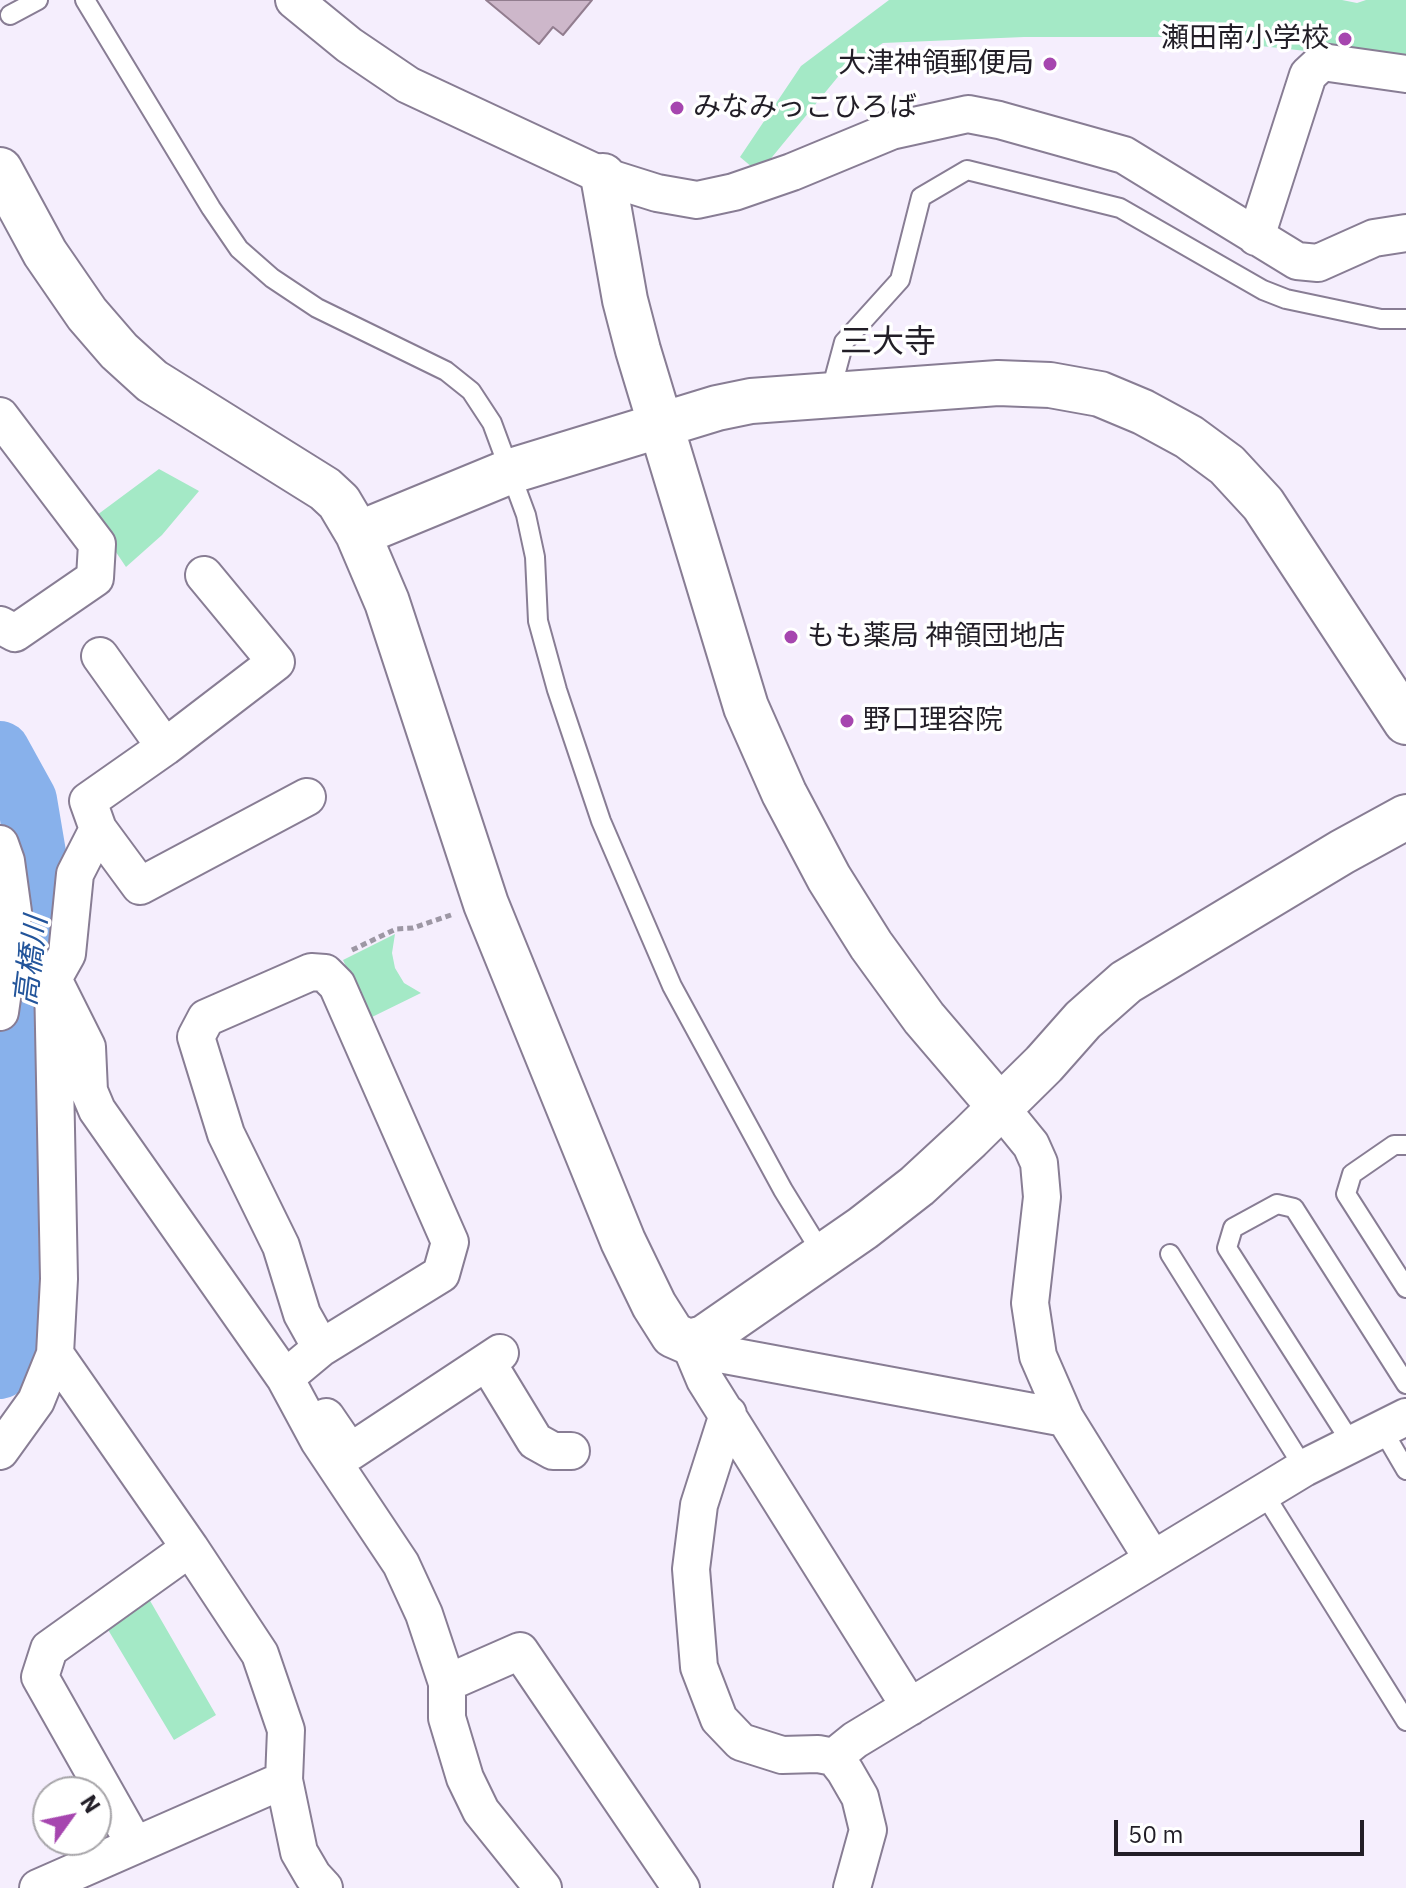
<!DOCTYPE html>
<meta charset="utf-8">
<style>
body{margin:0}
#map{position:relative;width:1406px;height:1888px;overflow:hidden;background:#f5eefd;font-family:"IBM Plex Sans",sans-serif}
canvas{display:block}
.north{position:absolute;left:32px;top:1776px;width:80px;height:80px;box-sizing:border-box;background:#fff;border:2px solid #a7a5a9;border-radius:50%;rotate:57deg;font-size:22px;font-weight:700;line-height:32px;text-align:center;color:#221e27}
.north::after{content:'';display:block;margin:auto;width:28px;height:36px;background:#a646af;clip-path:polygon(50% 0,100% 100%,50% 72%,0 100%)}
.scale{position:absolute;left:1114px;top:1820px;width:250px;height:36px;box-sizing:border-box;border:4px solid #221e27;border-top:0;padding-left:10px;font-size:24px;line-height:28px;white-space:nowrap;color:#221e27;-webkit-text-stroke:6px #fff;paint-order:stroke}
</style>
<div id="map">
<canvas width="1406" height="1888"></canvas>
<div class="north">N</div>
<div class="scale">50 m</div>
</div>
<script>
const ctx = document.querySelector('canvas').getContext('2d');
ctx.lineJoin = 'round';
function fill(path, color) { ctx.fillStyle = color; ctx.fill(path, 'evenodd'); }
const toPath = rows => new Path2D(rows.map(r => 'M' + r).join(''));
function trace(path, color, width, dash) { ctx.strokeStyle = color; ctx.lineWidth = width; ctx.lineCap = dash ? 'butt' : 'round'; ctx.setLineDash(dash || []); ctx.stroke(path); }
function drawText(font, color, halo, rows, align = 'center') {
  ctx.font = font + ' "IBM Plex Sans","Noto Sans JP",sans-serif'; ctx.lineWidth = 7; ctx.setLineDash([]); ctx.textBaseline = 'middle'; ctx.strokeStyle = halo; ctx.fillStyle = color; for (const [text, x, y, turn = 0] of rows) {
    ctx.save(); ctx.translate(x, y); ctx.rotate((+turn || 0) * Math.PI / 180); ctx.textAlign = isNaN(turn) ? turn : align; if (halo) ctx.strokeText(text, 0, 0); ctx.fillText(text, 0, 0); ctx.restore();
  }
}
fill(toPath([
 [889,0,1342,0,1357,3,1366,0,1406,0,1406,62,1179,37,1024,37,883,43,846,67,759,173,740,157,801,66],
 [159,469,199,491,162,535,126,567,93,518],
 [395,934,392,953,395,968,404,983,421,993,370,1018,343,960],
 [145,1592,216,1715,174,1740,104,1623]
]), '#a4e9c6');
trace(toPath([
 [0,751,27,800,40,877,37,946,13,1090,8,1177,10,1333,0,1369]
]), '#88b1eb', 60);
const building = toPath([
 [486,0,592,0,563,35,553,27,539,44,486,0]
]);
fill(building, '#cdb7ca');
trace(building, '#927d8f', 2);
const lane = toPath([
 [85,0,211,208,239,249,272,278,317,308,446,371,471,391,492,423,526,515,535,557,538,621,557,690,601,821,672,986,783,1190,823,1255],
 [10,15,38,0],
 [830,394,844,342,900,280,921,197,967,170,1120,208,1263,290,1286,299,1381,319,1406,319],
 [1406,1145,1394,1145,1352,1174,1346,1194,1406,1288],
 [1170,1254,1304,1468],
 [1382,1429,1406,1470],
 [1352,1444,1227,1248,1233,1228,1277,1204,1294,1208,1406,1384],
 [1263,1492,1406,1721]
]);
const street = toPath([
 [294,0,349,45,408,85,603,176,657,193,697,200,734,192,792,172,891,131,968,114,999,120,1124,155,1297,261,1318,263,1374,238,1406,233],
 [1256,237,1308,75,1322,62,1406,74],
 [0,416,97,544,95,578,15,633,0,625],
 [204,575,276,662,165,747,88,801,98,829,75,874,67,954,53,979,87,1047,89,1091,97,1110,285,1378,319,1441,401,1564,424,1614,447,1683,447,1718,465,1778,481,1811,543,1888],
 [100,656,165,747],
 [98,829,140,886,307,797],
 [0,844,6,861,13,912,6,970,53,979,59,1279,55,1354,36,1401,0,1451],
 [0,1012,6,970],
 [1000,1107,1031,1145,1039,1163,1042,1197,1030,1303,1038,1356,1065,1418,1152,1558],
 [689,1342,705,1380,910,1707],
 [689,1342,725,1355,1065,1418],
 [55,1354,190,1548,260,1654,286,1730,284,1780,299,1852,313,1876,324,1888],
 [487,1362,535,1441,553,1451,571,1451],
 [285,1378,321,1348,441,1274,450,1242,337,985,325,973,311,972,206,1018,196,1037,226,1134,281,1246,302,1314,321,1348],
 [728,1414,699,1505,691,1569,699,1667,719,1719,741,1742,782,1755,818,1754,834,1757,845,1771,860,1797,868,1830,852,1888],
 [326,1417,350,1452,500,1353],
 [447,1683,520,1651,681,1888],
 [834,1757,855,1740,1304,1468,1406,1417],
 [135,1845,40,1677,49,1649,190,1548],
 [38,1888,284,1780]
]);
const secondary = toPath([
 [0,170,45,253,87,314,119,351,152,381,325,489,339,502,358,534,387,602,486,904,623,1241,654,1305,673,1335,689,1342,704,1338,863,1228,917,1186,969,1138,1044,1064,1083,1020,1126,982,1342,852,1406,817],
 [603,176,625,300,638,350,746,707,784,793,829,878,871,945,924,1018,1000,1107],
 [358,534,511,471,717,408,751,401,998,383,1050,385,1100,394,1143,412,1189,437,1227,465,1263,504,1406,722]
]);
trace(lane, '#887d94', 22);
trace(street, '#887d94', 40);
trace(secondary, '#887d94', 48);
trace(toPath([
 [352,950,396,929,413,928,451,915]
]), '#9d97a4', 5, [6, 4]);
trace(lane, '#fff', 18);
trace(street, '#fff', 36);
trace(secondary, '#fff', 44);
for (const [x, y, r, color] of [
 [1345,39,8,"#a646af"],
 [1050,64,8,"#a646af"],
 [677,108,8,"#a646af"],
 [791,637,8,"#a646af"],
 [847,721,8,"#a646af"]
]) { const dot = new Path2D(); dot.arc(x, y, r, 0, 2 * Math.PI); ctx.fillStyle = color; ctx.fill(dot); trace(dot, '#fff', 3); }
drawText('28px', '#221e27', '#fff', [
 ["瀬田南小学校",1329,39,"right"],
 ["大津神領郵便局",1034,64,"right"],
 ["みなみっこひろば",693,108],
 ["もも薬局 神領団地店",807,637],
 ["野口理容院",863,721]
], 'left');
drawText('italic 30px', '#23559b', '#fff', [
 ["高橋川",32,961,-83]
]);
drawText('32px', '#221e27', '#fff', [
 ["三大寺",888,343]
]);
</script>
